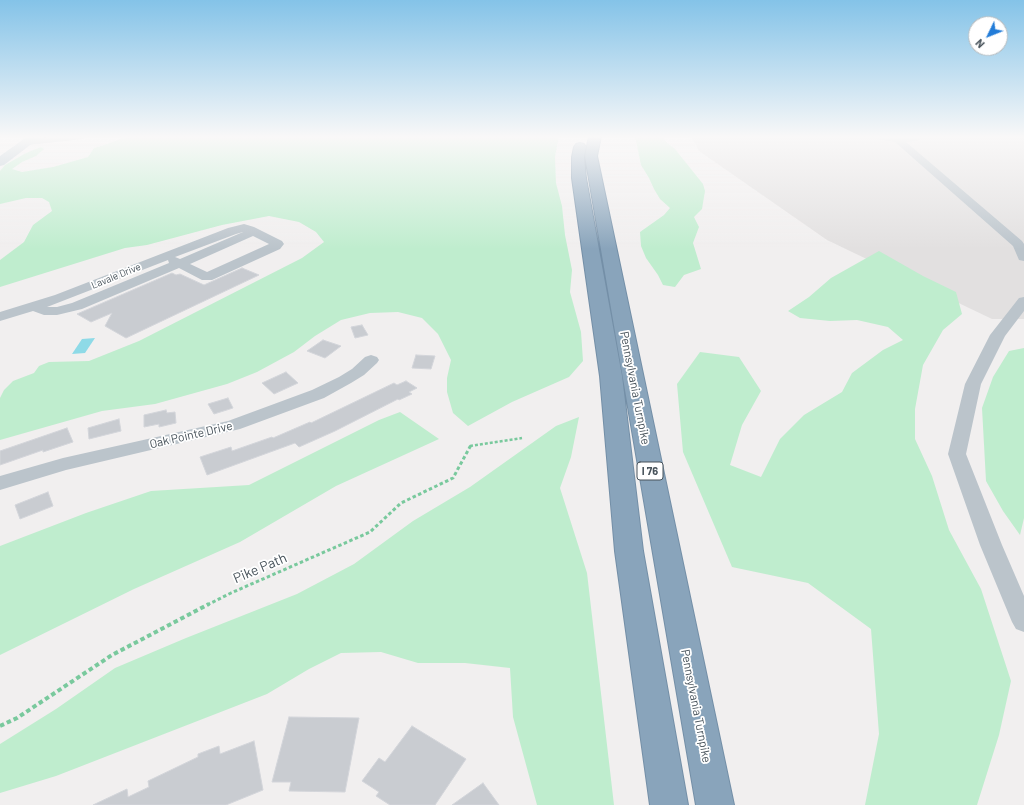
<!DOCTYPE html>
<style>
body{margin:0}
#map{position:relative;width:1024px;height:805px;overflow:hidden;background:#f1efef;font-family:Barlow,sans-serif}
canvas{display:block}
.north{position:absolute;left:968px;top:16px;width:40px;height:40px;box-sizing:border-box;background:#fff;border:1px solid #b6babd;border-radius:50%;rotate:227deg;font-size:11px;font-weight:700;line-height:16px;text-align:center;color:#48535b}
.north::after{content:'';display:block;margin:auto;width:14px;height:18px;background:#227cd8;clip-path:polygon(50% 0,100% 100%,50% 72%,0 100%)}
</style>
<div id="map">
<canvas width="1024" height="805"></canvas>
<div class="north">N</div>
</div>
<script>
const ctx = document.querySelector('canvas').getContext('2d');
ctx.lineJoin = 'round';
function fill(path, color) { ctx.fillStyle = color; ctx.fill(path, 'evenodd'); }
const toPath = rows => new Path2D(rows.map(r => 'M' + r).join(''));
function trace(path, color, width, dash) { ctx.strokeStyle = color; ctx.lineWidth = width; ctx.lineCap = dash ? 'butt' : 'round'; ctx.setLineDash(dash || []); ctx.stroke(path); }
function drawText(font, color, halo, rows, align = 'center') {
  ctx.font = font + ' Barlow,sans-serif'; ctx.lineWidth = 3.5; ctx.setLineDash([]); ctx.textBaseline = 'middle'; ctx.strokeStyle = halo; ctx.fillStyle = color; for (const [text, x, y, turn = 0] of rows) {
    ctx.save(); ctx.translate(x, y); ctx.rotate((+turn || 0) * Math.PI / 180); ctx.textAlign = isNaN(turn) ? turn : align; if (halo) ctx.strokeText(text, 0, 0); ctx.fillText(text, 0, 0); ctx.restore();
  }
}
fill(toPath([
 [691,136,1024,136,1024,319,992,319,827,240,699,151]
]), '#e2e0e0');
fill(toPath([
 [143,136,185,137,198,136,559,136,555,157,556,183,562,206,565,235,572,270,570,292,581,332,583,361,569,377,512,402,468,426,453,413,447,392,447,378,451,360,438,334,422,318,398,312,370,313,341,320,315,336,294,352,257,372,227,384,155,404,102,411,0,440,0,398,4,390,13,381,34,373,39,366,49,362,89,361,139,341,302,258,324,242,316,232,299,222,269,216,222,225,147,245,125,248,0,287,0,260,24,242,33,225,52,211,49,202,42,198,26,198,0,204,0,171,5,165,26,153,41,147,44,149,36,156,22,162,12,169,22,172,53,167,88,157,94,148,104,145,124,138],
 [635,136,663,136,664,140,675,149,703,184,705,191,702,209,694,217,699,227,693,243,701,269,684,275,675,287,663,285,658,275,646,258,641,246,640,232,664,215,670,208,660,199,654,189,649,178,641,165],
 [879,251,923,276,956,292,962,314,943,330,923,365,915,409,915,439,932,476,949,530,981,589,1011,681,999,735,977,805,865,805,879,734,871,629,808,583,732,567,683,452,677,384,700,352,739,357,761,391,742,425,730,465,761,477,780,439,804,415,842,392,852,373,883,350,903,340,888,327,857,320,830,321,800,318,788,311,809,297,831,278],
 [1024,348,1024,518,1020,535,1003,511,986,481,982,408,993,377,1009,351],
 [400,412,439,439,336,486,240,542,134,589,0,655,0,546,86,513,151,491,249,485,379,420],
 [579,417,571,457,560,488,587,573,614,805,537,805,513,717,510,668,465,663,418,663,381,652,341,653,309,669,267,694,56,776,0,793,0,744,56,709,115,668,186,638,297,594,354,564,413,521,470,487,556,426]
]), '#bfedce');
fill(toPath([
 [95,338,85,353,72,354,82,339]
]), '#8edae7');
const building = toPath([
 [242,268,259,275,126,338,105,326,112,313,91,322,77,314,172,273,176,275,180,274,204,285,242,268],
 [362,325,368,335,355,338,351,327,362,325],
 [323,340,341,346,325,358,307,351,323,340],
 [416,355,435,356,431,369,412,368,416,355],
 [286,372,298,383,274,394,262,383,286,372],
 [406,381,417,388,409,392,412,394,399,400,398,399,335,431,299,447,295,443,207,475,200,457,231,447,232,451,272,437,273,438,310,422,311,423,394,383,397,385,406,381],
 [228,398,233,408,214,414,208,404,228,398],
 [166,410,167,413,175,412,176,423,159,427,159,424,144,427,144,415,166,410],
 [119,419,121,431,89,439,88,428,119,419],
 [67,428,73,442,43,452,43,450,0,465,0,451,67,428],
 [48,492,53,506,20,519,15,505,48,492],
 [289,717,359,718,345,792,289,791,291,782,272,782,289,717],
 [412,726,466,759,435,805,390,805,376,796,379,792,362,781,379,758,385,762,412,726],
 [254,741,263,790,226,805,93,805,127,789,128,797,149,787,148,781,198,757,198,754,219,746,220,754,254,741],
 [483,783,499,805,452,805,483,783]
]);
fill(building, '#c9ccd1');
trace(building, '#d3d5da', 1);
const highway = toPath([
 [589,136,601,136,597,156,734,805,696,805,585,156,589,136],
 [580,143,584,144,586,147,584,157,586,178,622,376,643,551,688,805,650,805,615,551,600,376,572,178,572,157,574,147,576,144,580,143]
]);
trace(highway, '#748fa7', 2);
trace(toPath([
 [470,446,522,438]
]), '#79c99d', 2.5, [3, 2]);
trace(toPath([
 [207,605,231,593,370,532,401,503,453,478,471,445]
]), '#79c99d', 3, [3.5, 2.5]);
trace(toPath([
 [0,726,17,718,112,655,209,604]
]), '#79c99d', 4, [4.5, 3]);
fill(toPath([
 [57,136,88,136,83,139,29,145,24,142,29,139,57,136],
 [870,136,923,136,916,141,906,142,1022,241,1024,244,1024,261,1019,260,1013,246,895,142,872,138,870,136],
 [244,224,254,227,282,241,284,244,280,249,212,280,202,280,179,268,82,309,57,315,44,315,33,311,0,321,0,312,55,295,228,228,244,224],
 [243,232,180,259,175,257,236,234,243,232],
 [253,236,269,244,207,272,190,264,253,236],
 [168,260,169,263,72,303,57,307,47,307,168,260],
 [1024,297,1024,311,1005,336,981,384,966,454,1002,545,1024,596,1024,632,1016,629,1012,622,980,545,948,454,965,384,990,335,1019,298,1024,297],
 [371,355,377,357,379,360,377,363,364,375,351,383,324,398,240,429,66,470,0,490,0,476,63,458,228,421,312,390,339,377,352,369,365,357,371,355]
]), '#bbc4cb');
fill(toPath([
 [28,136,42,136,4,165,0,166,0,156,28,136]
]), '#afc0cc');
fill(highway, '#89a4bb');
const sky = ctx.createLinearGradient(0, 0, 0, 249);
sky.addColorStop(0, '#84c3e8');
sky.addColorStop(0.55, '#f9f8f8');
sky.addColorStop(1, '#f9f8f800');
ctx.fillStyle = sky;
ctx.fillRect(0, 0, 1024, 249);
drawText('10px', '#48535b', '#fff', [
 ["Lavale Drive",116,276,-22]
]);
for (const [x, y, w] of [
 [650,471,26]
]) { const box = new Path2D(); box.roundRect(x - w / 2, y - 9, w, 18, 3); ctx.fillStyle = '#fff'; ctx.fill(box); trace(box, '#48535b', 1); }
drawText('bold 11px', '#48535b', null, [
 ["I 76",650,471]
]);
drawText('12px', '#48535b', '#fff', [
 ["Pennsylvania Turnpike",635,388,79],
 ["Oak Pointe Drive",191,435,-13],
 ["Pennsylvania Turnpike",696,706,79]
]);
drawText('14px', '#48535b', '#fff', [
 ["Pike Path",260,568,-23]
]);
</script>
